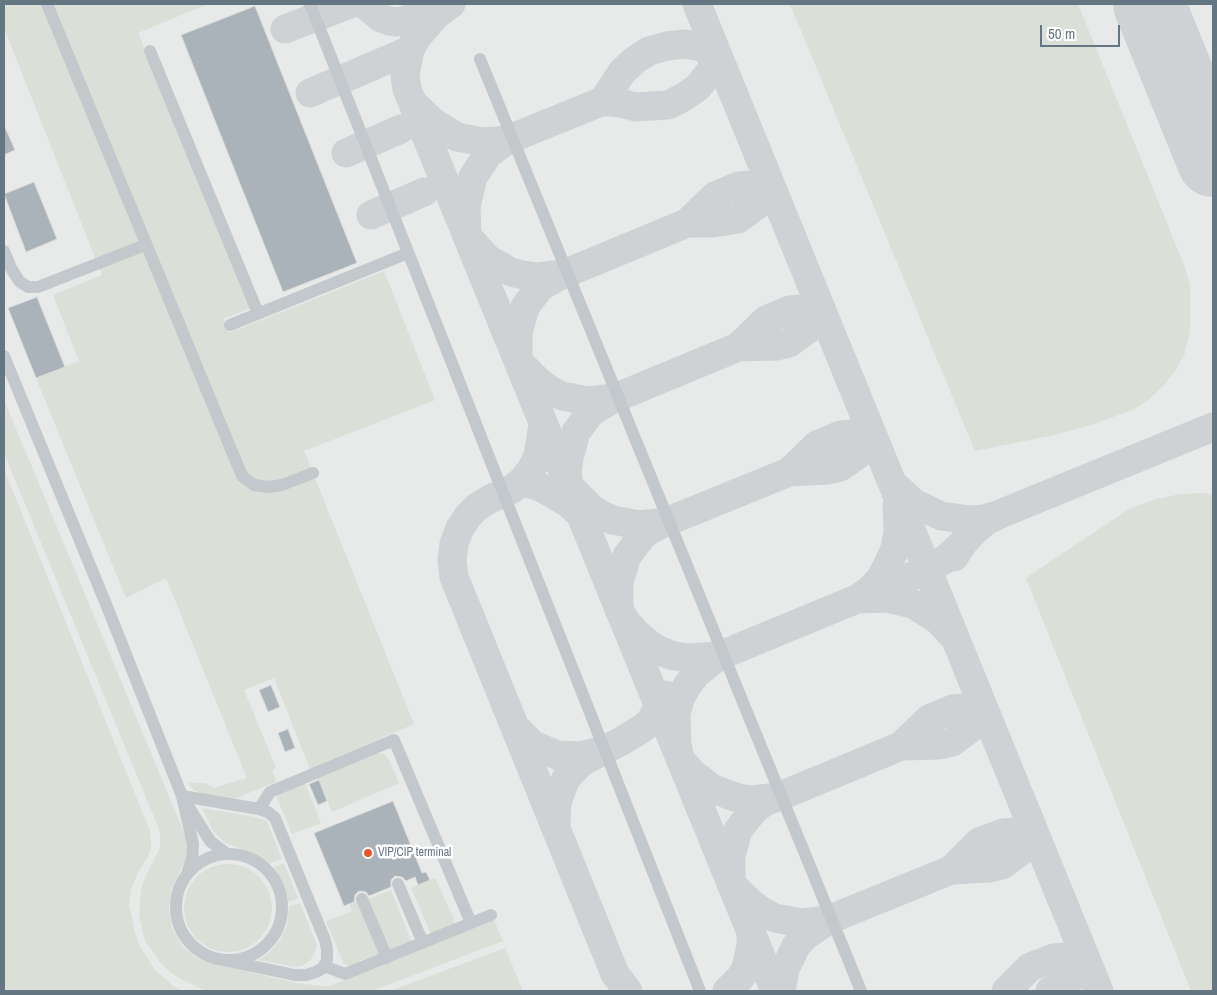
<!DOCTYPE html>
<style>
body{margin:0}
#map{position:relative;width:1217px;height:995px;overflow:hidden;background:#fafaf8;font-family:"Archivo Narrow",sans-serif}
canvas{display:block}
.frame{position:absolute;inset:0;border:5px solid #657683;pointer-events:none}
.scale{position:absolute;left:1040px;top:25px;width:80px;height:22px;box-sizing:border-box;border:2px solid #657683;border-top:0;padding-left:6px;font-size:15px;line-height:18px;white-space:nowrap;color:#657683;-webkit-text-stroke:4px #fff;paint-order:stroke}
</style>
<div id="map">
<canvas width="1217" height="995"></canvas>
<div class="frame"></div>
<div class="scale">50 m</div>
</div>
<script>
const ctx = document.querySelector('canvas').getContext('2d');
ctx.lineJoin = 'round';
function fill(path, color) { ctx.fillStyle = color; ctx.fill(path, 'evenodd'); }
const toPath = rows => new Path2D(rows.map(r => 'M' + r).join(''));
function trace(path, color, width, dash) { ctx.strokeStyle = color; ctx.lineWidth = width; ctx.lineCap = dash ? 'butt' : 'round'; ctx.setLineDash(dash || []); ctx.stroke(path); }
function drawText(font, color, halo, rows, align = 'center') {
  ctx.font = font + ' "Archivo Narrow",sans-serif'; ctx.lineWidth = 5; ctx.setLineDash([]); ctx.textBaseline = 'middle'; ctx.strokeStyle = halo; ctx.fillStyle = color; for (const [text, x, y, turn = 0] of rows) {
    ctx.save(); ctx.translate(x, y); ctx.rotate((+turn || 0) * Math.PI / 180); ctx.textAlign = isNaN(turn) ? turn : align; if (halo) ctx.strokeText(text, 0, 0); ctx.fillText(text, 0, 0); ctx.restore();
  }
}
fill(toPath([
 [4,4,1213,4,1213,991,4,991]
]), '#e8e9e9');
fill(toPath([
 [4,4,208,4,138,33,251,308,223,319,229,333,384,271,435,400,304,451,414,724,310,769,274,678,244,690,276,768,272,770,276,782,234,799,201,794,190,787,189,783,205,783,214,788,247,778,166,578,126,598,36,378,79,361,53,295,102,275,4,28],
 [790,4,1078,4,1184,265,1190,285,1190,330,1185,353,1176,370,1164,385,1148,400,1132,410,1094,424,1054,435,975,451],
 [4,400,186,837,187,856,171,890,169,908,171,925,174,933,184,948,198,959,207,962,296,983,322,986,330,986,363,973,494,920,503,941,372,991,206,991,179,978,169,971,160,962,145,941,139,916,141,890,145,877,160,848,160,835,159,829,4,453],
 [4,469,150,831,151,848,148,857,138,872,131,890,129,905,135,933,140,946,155,970,173,986,183,991,4,991],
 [1206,493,1213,495,1213,991,1191,991,1026,578,1131,508,1156,499,1181,494],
 [378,753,384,754,388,758,399,783,332,812,318,778],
 [305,783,321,823,292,834,277,798,279,794],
 [202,808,255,817,265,820,267,822,282,859,269,863,254,853,225,843,213,831],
 [284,863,298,898,289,902,284,884,274,867],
 '184 908a44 44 0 1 1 88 0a44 44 0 1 1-88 0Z',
 [435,878,454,919,454,923,453,925,431,934,411,888],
 [391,890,412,943,389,952,368,899],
 [357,901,379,954,359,961,360,965,351,967,344,964,326,921,352,911,350,904],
 [300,903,317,945,316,950,311,959,304,965,296,967,259,960,270,952,280,940,287,925,289,907],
 [505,948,523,991,390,991]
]), '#dadfd7');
trace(toPath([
 [364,4,381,18,389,21,397,22,406,20,440,6],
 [451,4,435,16,417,37,410,50,407,64,405,76,407,89,775,991],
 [697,4,1099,991],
 [285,29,350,4],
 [310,93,410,50],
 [415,105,434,123,457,137,483,142,497,141,512,138,603,101,620,103,636,107,668,105,684,97,698,87,710,72,717,54,701,47,685,44,667,46,649,51,635,60,622,72,603,101],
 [510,138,488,154,473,177,466,207,467,236,488,259,511,272,523,275,537,277,564,274,687,223,713,223,738,219,757,205,764,193,768,179],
 [346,153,401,129],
 [371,215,424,192],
 [687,223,715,196,739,186,752,185,765,191,776,199],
 [563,274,540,287,525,307,518,333,518,361,539,382,550,390,562,396,588,401,615,398,738,347,776,346,789,343,808,329,815,317,818,304],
 [738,347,766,320,790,310,803,309,816,315,826,324],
 [614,398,591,412,576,432,569,458,567,472,569,486,590,507,601,515,613,520,639,525,666,522,789,472,827,470,840,467,859,454,867,441,869,428],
 [543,424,538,456,531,470,521,482,538,486,553,494,568,503,580,514],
 [789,472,817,445,841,435,854,434,867,440,877,448],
 [521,482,512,489,490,499,477,507,468,516,460,528,454,544,452,561,454,577,615,974,628,991],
 [893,484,914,503,941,516,971,520,984,519,1000,514,986,521,974,531,964,542,954,557],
 [897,506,898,532,895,549,888,564,881,578,870,590,857,599,887,598,913,604,938,620,951,634],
 [1000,514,1213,427],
 [666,522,651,529,642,536,627,556,619,582,619,610,627,623,637,634,648,643,660,651,674,656,689,658,718,656],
 [718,656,696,674,687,686,680,699,676,714,677,745,680,759,692,773,713,789,738,798,751,800,778,797,901,746,940,745,952,742,971,728,979,716,981,703],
 [702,663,927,570,947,558,964,542],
 [516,728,533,745,557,755,580,756,604,750,582,762,566,778,557,802,556,826],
 [901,746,929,719,953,709,966,708,979,714,989,722],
 [604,750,620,742,643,728,650,722,665,695],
 [777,797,763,803,754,810,738,830,731,856,731,884,752,904,763,912,775,918,801,923,828,920,951,870,990,868,1002,865,1021,851,1028,839,1032,827],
 [951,870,979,842,1003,833,1016,832,1029,838,1039,845],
 [727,991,741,977,746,968,751,946,751,934],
 [781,991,785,969,796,946,805,936,828,920],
 [1006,991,1030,967,1054,958,1067,957,1080,963,1090,971],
 [1050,991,1064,984,1073,977,1080,964,1083,952]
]), '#ced2d4', 29);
trace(toPath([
 [1149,4,1213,161]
]), '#ced2d4', 72);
const building = toPath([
 [255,6,357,263,283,292,181,35,255,6],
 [4,125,15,150,4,155,4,125],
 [34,182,57,239,26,252,4,194,34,182],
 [37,297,65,367,36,378,8,308,37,297],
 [271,685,280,707,268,712,259,690,271,685],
 [288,729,295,748,285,752,278,733,288,729],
 [319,780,327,801,318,805,309,784,319,780],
 [393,801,422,873,426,872,430,880,418,885,415,877,406,881,402,877,395,876,391,880,391,887,369,896,366,892,359,891,355,895,354,902,344,906,314,833,393,801]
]);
fill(building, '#aab3b9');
trace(building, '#dcdcda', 1);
trace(toPath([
 [47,4,240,471,243,477,254,485,269,487,282,485,313,473],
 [310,4,700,991],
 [150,51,258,313],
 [480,59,861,991],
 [4,251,11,268,19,281,28,287,38,287,145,245],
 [230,325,408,253],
 [4,356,108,609,182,796,193,844,192,859,187,874],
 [182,796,259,809,268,812,275,818,325,940,327,949,327,960,323,968,316,972,306,975,295,975,223,960],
 [190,809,210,841,227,854],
 [259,809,270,792,394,740,471,923],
 '176 907a53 53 0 1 1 106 0a53 53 0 1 1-106 0Z',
 [398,884,423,943],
 [362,899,387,958],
 [324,966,345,974,491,915]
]), '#c3c8cc', 12);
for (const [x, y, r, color] of [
 [368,853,5,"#e4572e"]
]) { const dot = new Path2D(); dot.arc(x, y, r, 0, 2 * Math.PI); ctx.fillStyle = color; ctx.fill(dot); trace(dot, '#fff', 2); }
drawText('12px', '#657683', '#fff', [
 ["VIP/CIP terminal",378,853]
], 'left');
</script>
